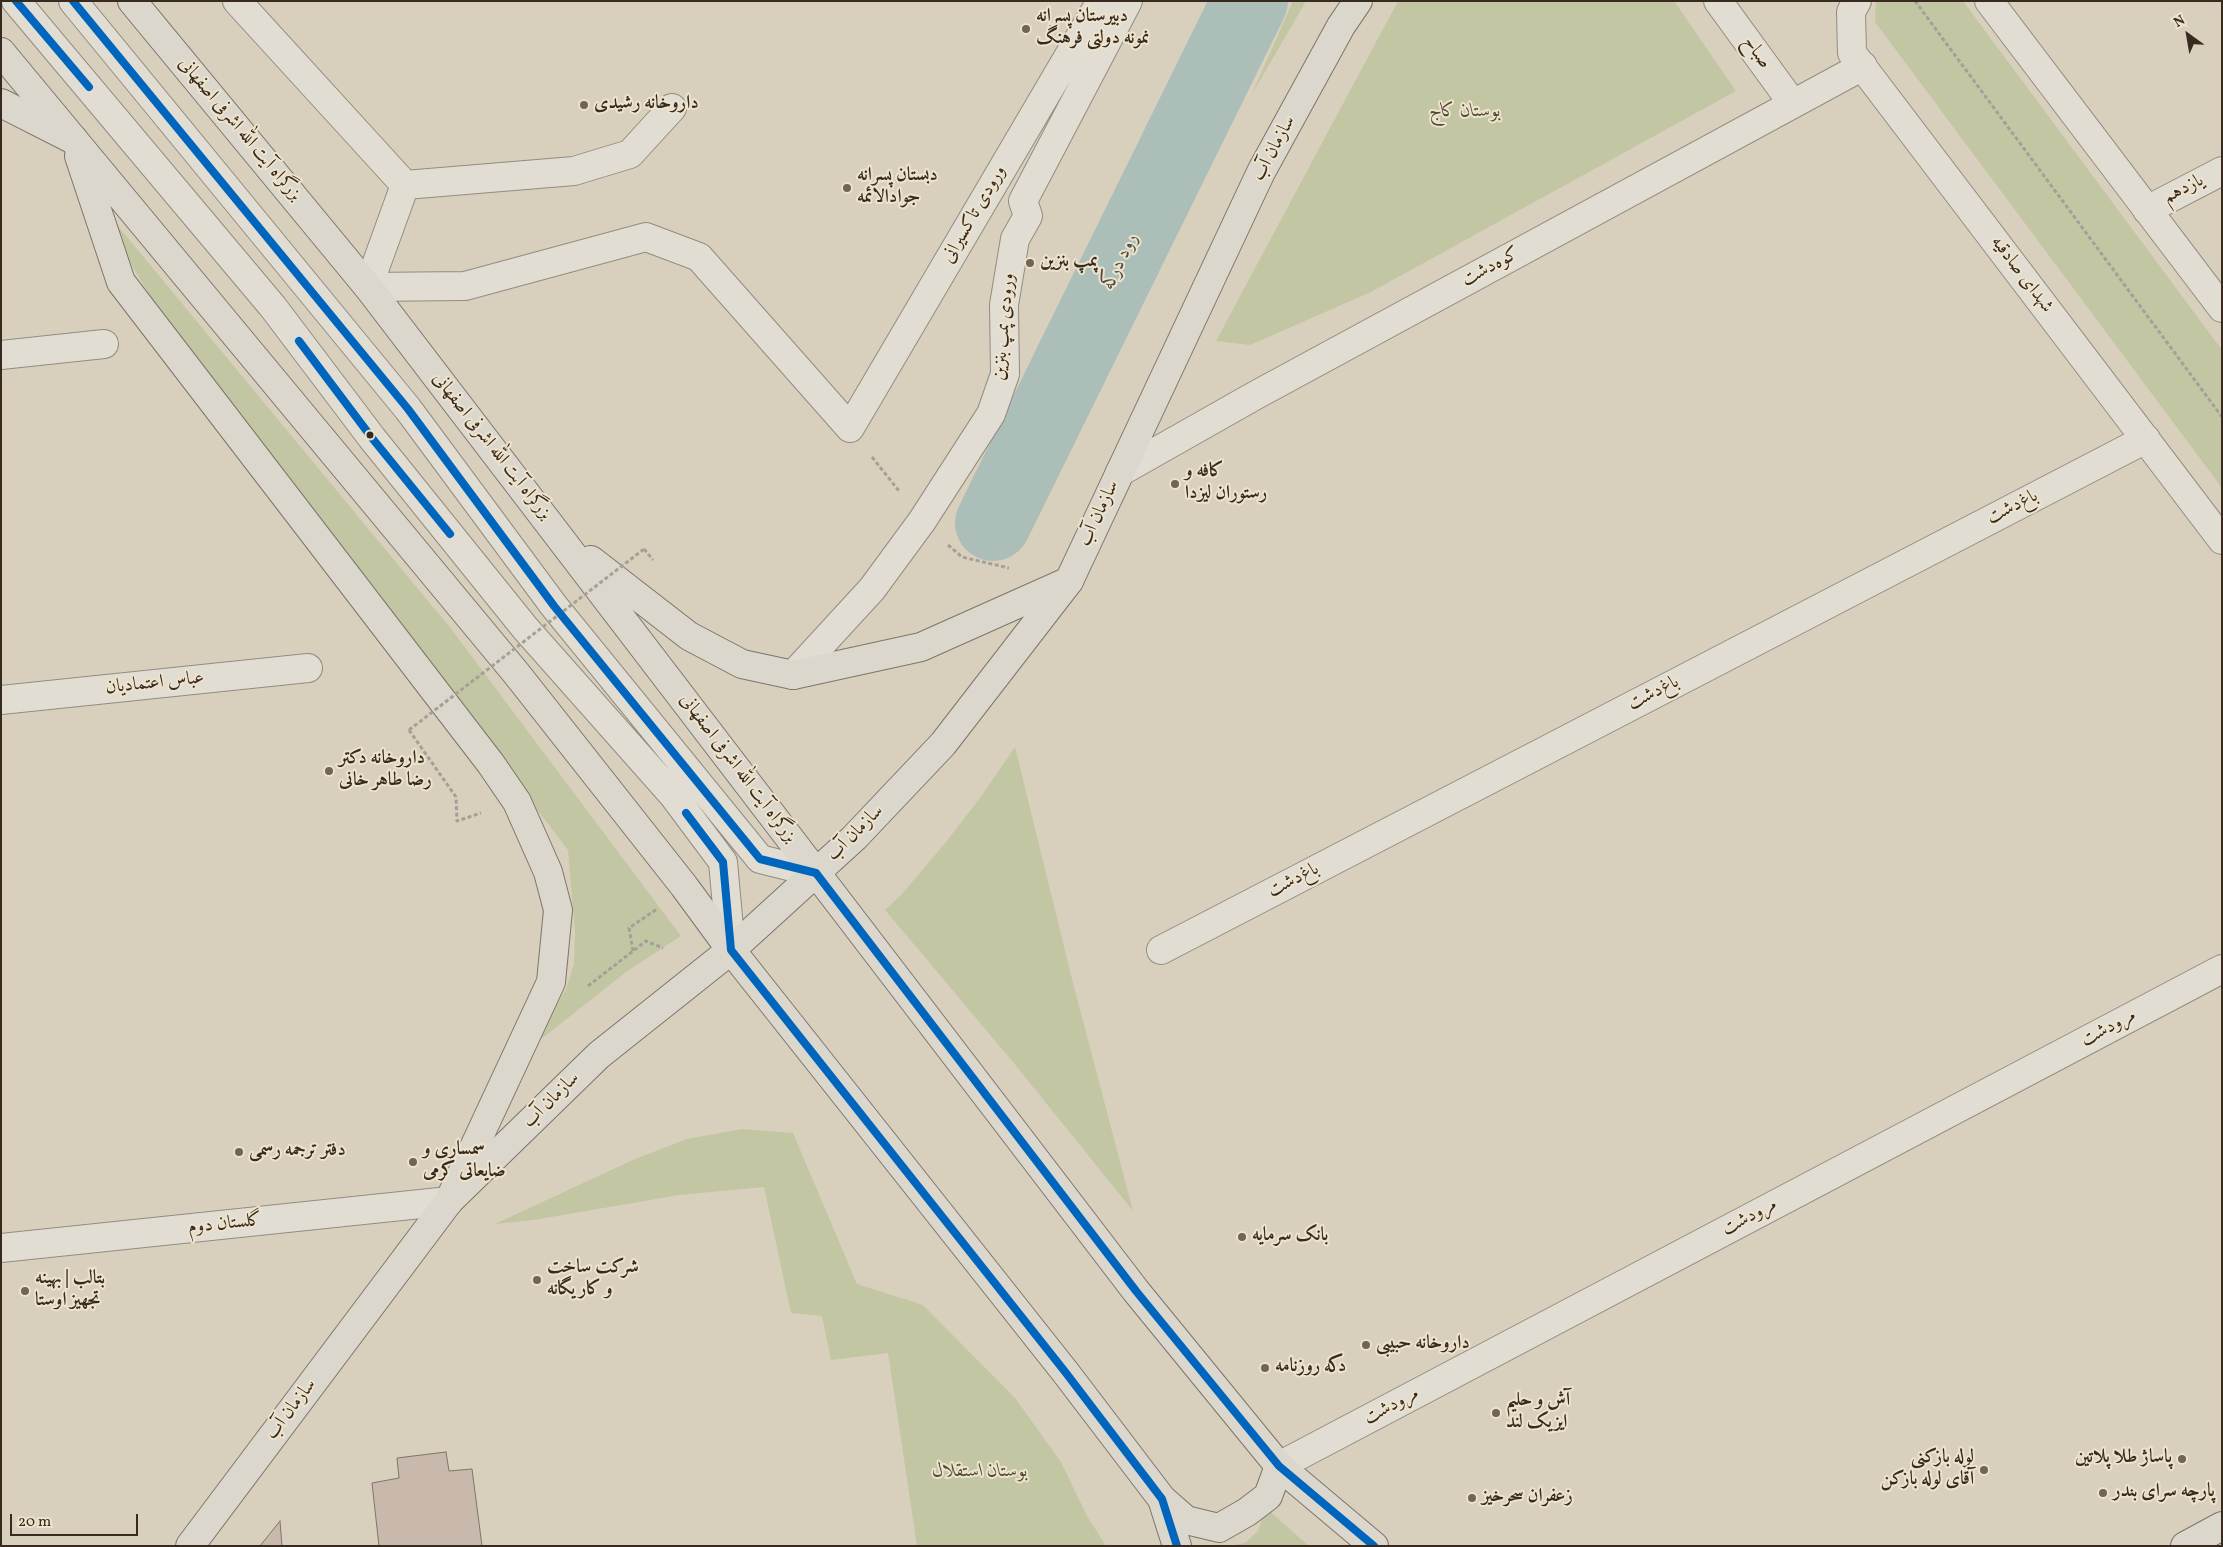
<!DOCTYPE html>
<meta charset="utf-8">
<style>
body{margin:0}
#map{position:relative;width:2223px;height:1547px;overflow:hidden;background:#d8d0bd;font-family:Vollkorn,serif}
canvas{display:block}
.frame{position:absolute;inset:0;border:2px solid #382a1f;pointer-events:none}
.north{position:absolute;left:2163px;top:10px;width:50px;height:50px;-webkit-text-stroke:4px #ede3cd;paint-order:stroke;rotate:328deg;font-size:14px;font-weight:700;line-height:20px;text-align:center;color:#382a1f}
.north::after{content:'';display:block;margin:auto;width:18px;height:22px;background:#382a1f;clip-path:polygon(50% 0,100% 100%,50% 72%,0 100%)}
.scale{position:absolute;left:10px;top:1514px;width:128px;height:22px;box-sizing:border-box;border:2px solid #382a1f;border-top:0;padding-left:6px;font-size:15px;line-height:18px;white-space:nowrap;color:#382a1f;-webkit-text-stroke:4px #ede3cd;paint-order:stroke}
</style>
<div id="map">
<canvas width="2223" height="1547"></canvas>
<div class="frame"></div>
<div class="north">N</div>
<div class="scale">20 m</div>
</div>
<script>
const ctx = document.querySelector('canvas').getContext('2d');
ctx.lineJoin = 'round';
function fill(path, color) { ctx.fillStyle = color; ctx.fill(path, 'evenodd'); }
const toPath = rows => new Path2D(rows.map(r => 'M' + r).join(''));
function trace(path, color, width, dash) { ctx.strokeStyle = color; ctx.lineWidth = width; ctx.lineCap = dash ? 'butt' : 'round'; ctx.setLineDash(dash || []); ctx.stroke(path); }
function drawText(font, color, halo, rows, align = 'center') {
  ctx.font = font + ' Vollkorn,Amiri,serif'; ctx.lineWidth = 4; ctx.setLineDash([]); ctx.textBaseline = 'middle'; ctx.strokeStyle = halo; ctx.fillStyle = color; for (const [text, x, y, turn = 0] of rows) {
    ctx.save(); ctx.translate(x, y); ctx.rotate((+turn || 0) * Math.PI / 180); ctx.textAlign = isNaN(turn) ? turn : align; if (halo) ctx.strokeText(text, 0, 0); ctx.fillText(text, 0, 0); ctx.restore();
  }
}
fill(toPath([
 [1293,1,1306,1,1251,96],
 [1398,1,1674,1,1736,91,1371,292,1250,345,1216,341],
 [1876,1,1963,1,2222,350,2222,488,1875,22],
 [113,220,452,630,681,936,626,972,540,1040,554,1010,566,989,574,964,575,932,568,850,174,335,131,264],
 [1015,747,1072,979,1133,1211,1013,1062,885,910,901,895,946,842,980,798],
 [742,1129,793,1133,857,1284,923,1305,1015,1398,1061,1462,1086,1514,1106,1546,917,1546,888,1353,831,1360,822,1316,791,1313,764,1187,679,1195,534,1220,495,1224,635,1159,687,1139],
 [1266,1508,1309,1546,1230,1546,1245,1543,1258,1531]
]), '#c3c6a3');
trace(toPath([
 [993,523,1250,1]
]), '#acbeb8', 76);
const building = toPath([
 [446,1452,449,1471,472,1469,482,1546,379,1546,372,1483,399,1478,397,1458,446,1452],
 [280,1521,282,1546,260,1546,280,1521]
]);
fill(building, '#c9b9ad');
trace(building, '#7c756a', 1);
const minor = toPath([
 [16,1,273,307,372,438,525,628,673,795,723,862,731,950],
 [73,1,408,409,554,606,760,859,816,873],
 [237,1,405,185,368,287,465,286,646,237,699,257,850,428,1101,1],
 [1718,1,1793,104],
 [1857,1,1851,12,1852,53,2222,540],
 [1989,1,2222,308],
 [405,185,574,171,630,154,672,108],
 [2147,210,2222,171],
 [1,355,104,344],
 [1120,472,1256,395,1863,66],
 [793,675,872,589,922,521,991,414,1005,374,1004,305,1015,239,1028,216,1023,201,1128,1],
 [1,700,308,668],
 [1161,950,2146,439],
 [1,1248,449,1201],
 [1279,1466,2222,969]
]);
const major = toPath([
 [1,103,74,140],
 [190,1546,449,1201,599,1055,731,950,854,838,943,744,1069,581,1261,172,1341,26,1358,1],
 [2185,1546,2222,1526]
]);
const highway = toPath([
 [132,1,368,287,1136,1291,1279,1466,1374,1546],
 [1,52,516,673,684,886,731,950,1066,1373,1162,1499,1177,1546],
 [79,156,121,282,491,764,517,802,548,872,558,910,551,982,449,1201],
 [591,560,689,636,742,664,793,675,921,647,1069,581],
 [1162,1499,1186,1520,1219,1528,1247,1512,1268,1496,1279,1466]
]);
trace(minor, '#928c80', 30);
trace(major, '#7c756a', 30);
trace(highway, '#7c756a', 30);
trace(toPath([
 [1915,1,2222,417],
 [872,457,899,491],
 [948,545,962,557,1009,568],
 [644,549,653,560],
 [409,730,456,797,457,821,481,813],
 [633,951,629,928,657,909],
 [588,986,646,941,663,948]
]), '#a4a098', 3, [4, 2.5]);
trace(minor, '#e1ddd3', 28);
trace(major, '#dbd7cc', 28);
trace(highway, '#dbd7cc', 28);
trace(toPath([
 [409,730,644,549]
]), '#a4a098', 3, [4, 2.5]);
trace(toPath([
 [16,1,89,87],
 [73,1,408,409,554,606,760,859,816,873,1136,1291,1279,1466,1374,1546],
 [299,341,372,438,450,534],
 [686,813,723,862,731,950,1066,1373,1162,1499,1177,1546]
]), '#0065bd', 8);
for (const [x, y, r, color] of [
 [1026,29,5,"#706456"],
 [584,105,5,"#706456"],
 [847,188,5,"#706456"],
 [1030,263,5,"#706456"],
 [370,435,4.5,"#382a1f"],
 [1175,484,5,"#706456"],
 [329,771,5,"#706456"],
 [239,1152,5,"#706456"],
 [413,1162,5,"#706456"],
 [1242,1237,5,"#706456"],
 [537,1280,5,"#706456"],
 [25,1291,5,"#706456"],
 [1366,1345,5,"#706456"],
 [1265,1368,5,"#706456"],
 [1496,1413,5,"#706456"],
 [2182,1459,5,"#706456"],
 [1984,1470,5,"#706456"],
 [2103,1493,5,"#706456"],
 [1472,1498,5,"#706456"]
]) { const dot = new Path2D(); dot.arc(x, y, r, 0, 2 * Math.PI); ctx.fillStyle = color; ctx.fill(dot); trace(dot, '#ede3cd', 2); }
drawText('bold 19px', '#382a1f', '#ede3cd', [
 ["دبيرستان پسرانه",1036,18],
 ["نمونه دولتی فرهنگ",1036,40],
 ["داروخانه رشیدی",594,105],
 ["دبستان پسرانه",857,177],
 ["جوادالائمه",857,199],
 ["پمپ بنزین",1040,263],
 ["کافه و",1185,473],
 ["رستوران لیزدا",1185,495],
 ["داروخانه دکتر",339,760],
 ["رضا طاهر خانی",339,782],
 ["سمساری و",423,1151],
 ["ضایعاتی کرمی",423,1173],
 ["دفتر ترجمه رسمی",249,1152],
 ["بانک سرمایه",1252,1237],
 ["شرکت ساخت",547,1269],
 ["و کار یگانه",547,1291],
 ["بتالب | بهینه",35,1280],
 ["تجهیز اوستا",35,1302],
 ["داروخانه حبیبی",1376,1345],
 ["دکه روزنامه",1275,1368],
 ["آش و حلیم",1506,1402],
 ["ایزیک لند",1506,1424],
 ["لوله بازکنی",1974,1459,"right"],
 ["آقای لوله بازکن",1974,1481,"right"],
 ["پاساژ طلا پلاتین",2172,1459,"right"],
 ["پارچه سرای بندر",2113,1493],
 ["زعفران سحرخیز",1482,1498]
], 'left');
drawText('19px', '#382a1f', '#ede3cd', [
 ["صباح",1756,53,54],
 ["بزرگراه آیت الله اشرفی اصفهانی",239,130,50],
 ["سازمان آب",1275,149,-62],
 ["یازدهم",2184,190,-27],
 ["ورودی تاکسیرانی",975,215,-60],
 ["کوه‌دشت",1491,268,-28],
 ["شهدای صادقیه",2021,275,53],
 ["ورودی پمپ بنزین",1005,327,-85],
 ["بزرگراه آیت الله اشرفی اصفهانی",491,447,52],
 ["باغ‌دشت",2013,508,-27],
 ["سازمان آب",1100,514,-65],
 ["عباس اعتمادیان",155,684,-6],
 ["باغ‌دشت",1654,694,-27],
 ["بزرگراه آیت الله اشرفی اصفهانی",737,769,53],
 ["سازمان آب",856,834,-45],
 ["باغ‌دشت",1294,881,-27],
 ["مرودشت",2109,1029,-28],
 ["سازمان آب",552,1101,-45],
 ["مرودشت",1750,1218,-28],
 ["گلستان دوم",225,1225,-6],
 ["مرودشت",1392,1407,-28],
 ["سازمان آب",292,1410,-53]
]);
drawText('italic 19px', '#504735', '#ede3cd', [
 ["بوستان کاج",1465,113],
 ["بوستان استقلال",980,1473]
]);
drawText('italic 20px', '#504d45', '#ede3cd', [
 ["رود درکه",1121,262,-64]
]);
</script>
